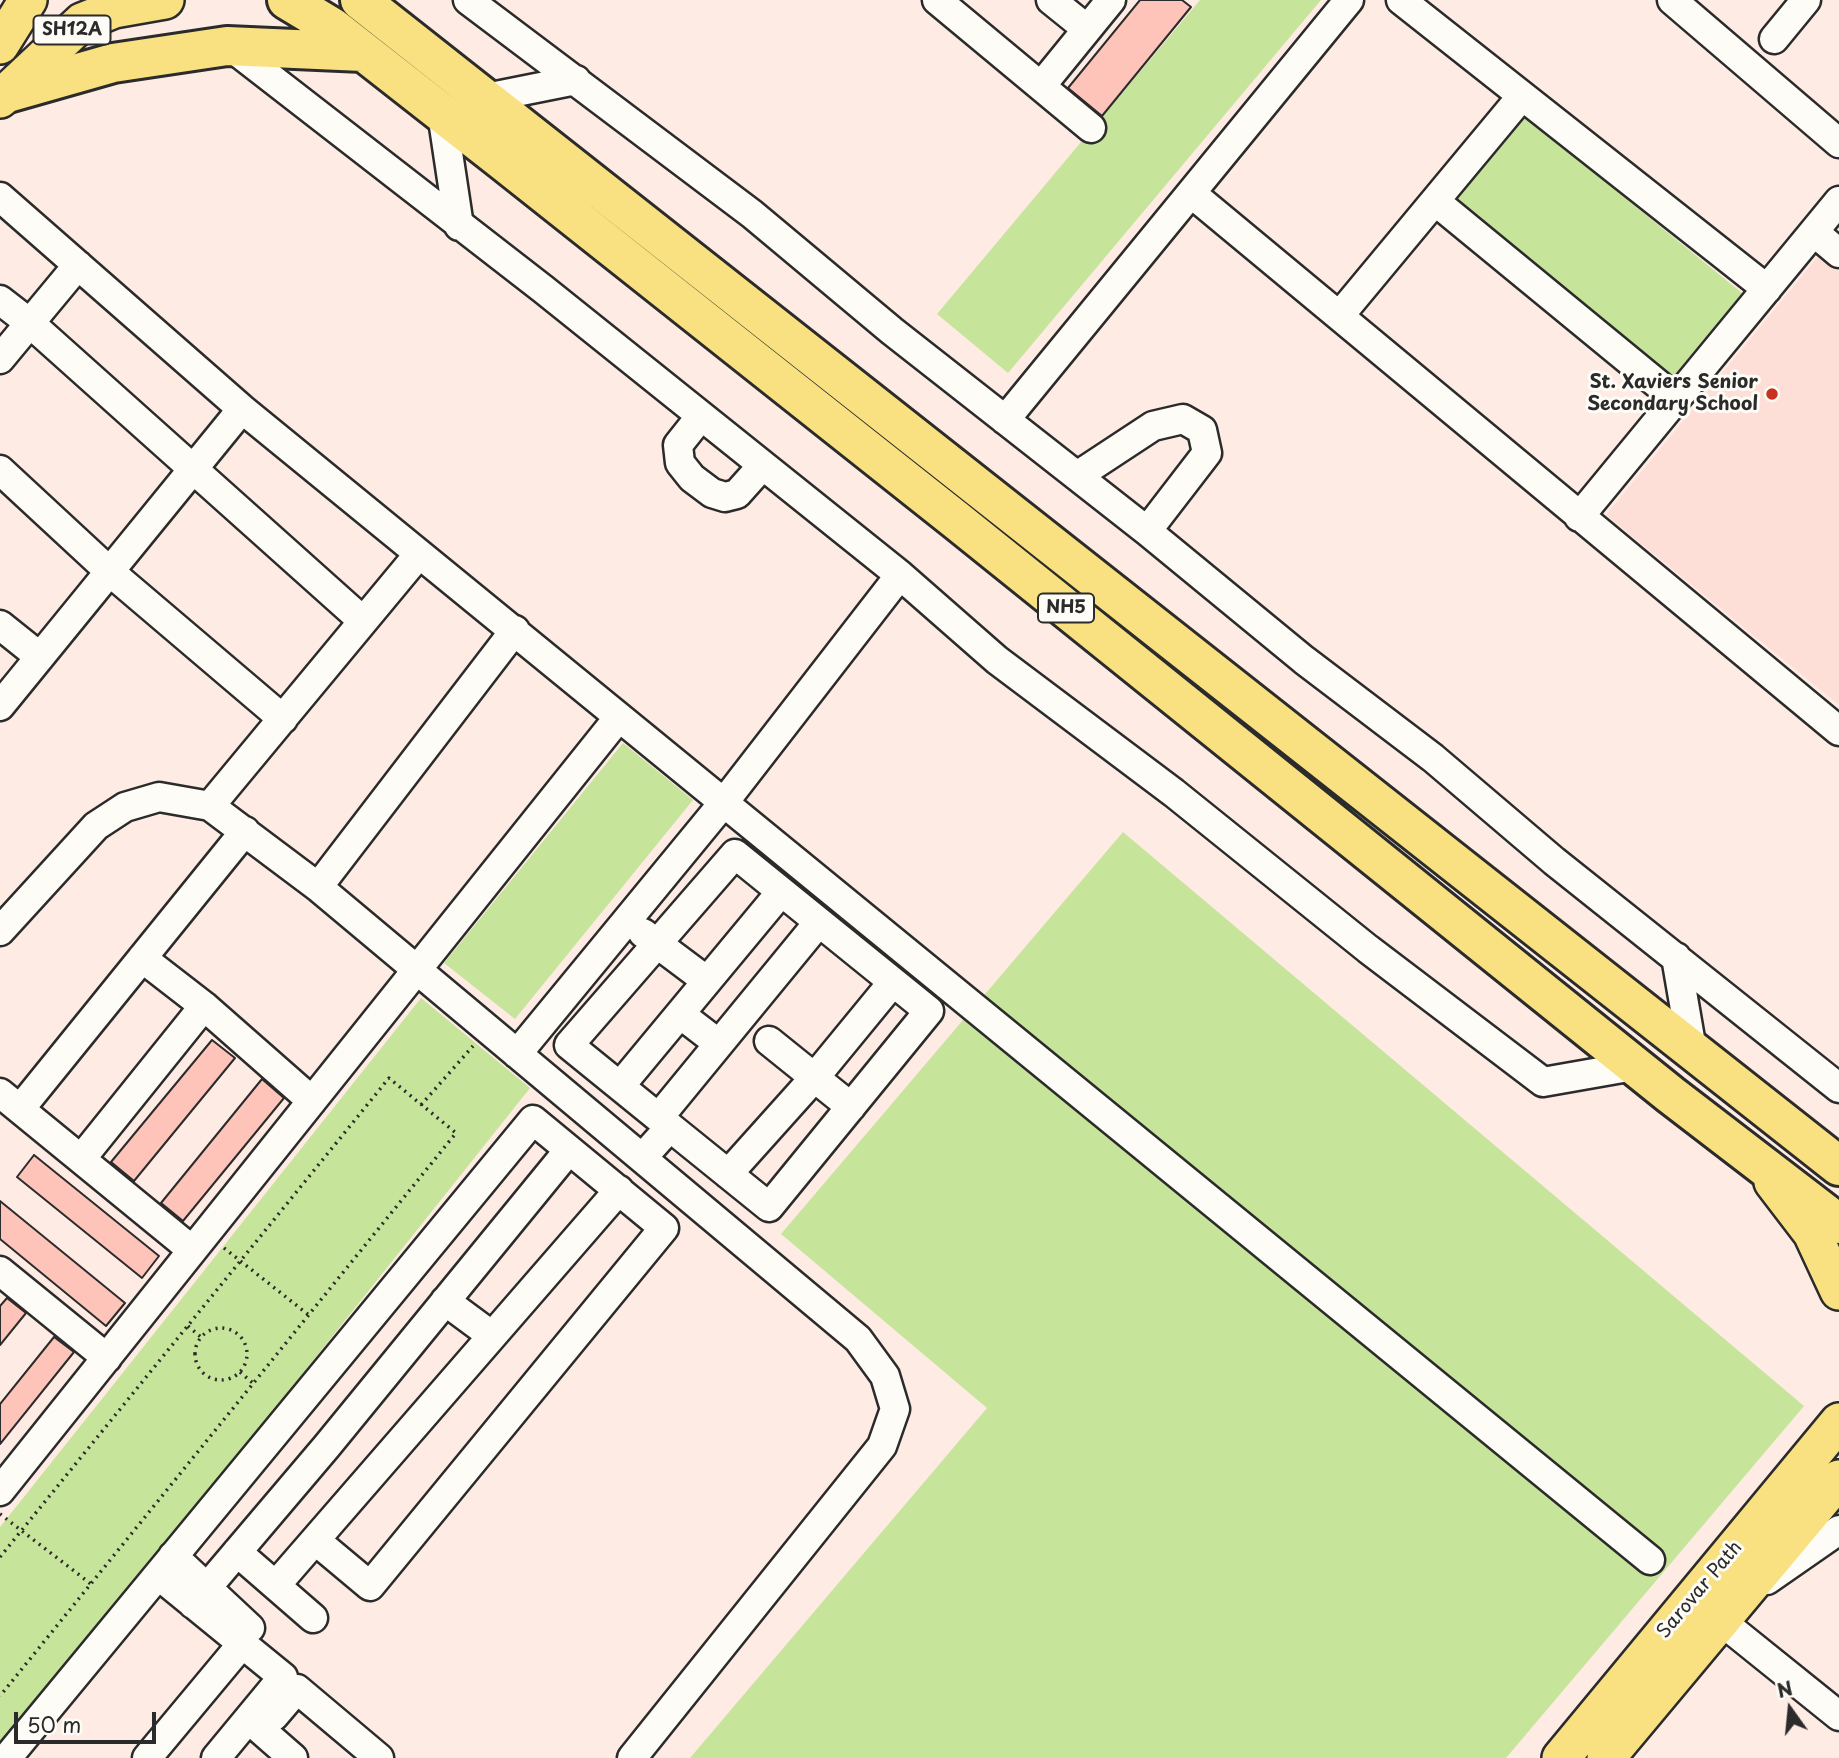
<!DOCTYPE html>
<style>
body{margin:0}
#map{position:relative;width:1839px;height:1758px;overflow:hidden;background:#feebe4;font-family:"Playpen Sans",sans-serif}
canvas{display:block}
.north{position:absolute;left:1755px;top:1674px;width:70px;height:70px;-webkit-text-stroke:5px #fdfcf7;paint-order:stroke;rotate:345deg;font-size:19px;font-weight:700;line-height:28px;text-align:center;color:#2b2b2b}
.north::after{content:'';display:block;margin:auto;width:24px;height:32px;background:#2b2b2b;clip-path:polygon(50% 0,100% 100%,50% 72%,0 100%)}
.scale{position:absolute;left:14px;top:1712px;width:142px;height:32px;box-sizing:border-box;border:4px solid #2b2b2b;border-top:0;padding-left:9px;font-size:21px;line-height:24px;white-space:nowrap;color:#2b2b2b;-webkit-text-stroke:5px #fdfcf7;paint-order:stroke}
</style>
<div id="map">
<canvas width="1839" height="1758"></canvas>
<div class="north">N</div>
<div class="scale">50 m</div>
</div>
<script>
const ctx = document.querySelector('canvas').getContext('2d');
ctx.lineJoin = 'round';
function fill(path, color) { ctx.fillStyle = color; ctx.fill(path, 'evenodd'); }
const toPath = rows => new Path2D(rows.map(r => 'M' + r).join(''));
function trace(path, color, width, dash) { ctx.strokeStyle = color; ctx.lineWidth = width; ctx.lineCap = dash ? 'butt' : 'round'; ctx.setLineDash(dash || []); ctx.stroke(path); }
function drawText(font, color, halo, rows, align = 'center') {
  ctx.font = font + ' "Playpen Sans",sans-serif'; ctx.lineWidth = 6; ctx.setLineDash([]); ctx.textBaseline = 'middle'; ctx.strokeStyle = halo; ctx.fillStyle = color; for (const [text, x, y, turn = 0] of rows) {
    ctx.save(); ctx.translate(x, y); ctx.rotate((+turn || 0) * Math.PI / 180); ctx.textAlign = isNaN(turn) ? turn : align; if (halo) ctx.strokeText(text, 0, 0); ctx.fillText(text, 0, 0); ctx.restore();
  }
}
fill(toPath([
 [1819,255,1839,272,1839,705,1606,515]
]), '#fedfd7');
fill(toPath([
 [1200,0,1321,0,1008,373,937,314],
 [1523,115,1742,293,1671,379,1452,201],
 [623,743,693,800,515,1019,444,963],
 [1123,832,1804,1406,1506,1758,690,1758,987,1408,781,1234],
 [421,998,530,1088,0,1754,0,1527]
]), '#c7e49b');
const building = toPath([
 [1140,0,1182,0,1191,7,1102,116,1068,88,1140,0],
 [212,1040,235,1058,134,1181,111,1162,212,1040],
 [262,1079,284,1098,183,1221,161,1203,262,1079],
 [34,1155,159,1256,142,1278,17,1177,34,1155],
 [0,1201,125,1303,106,1326,0,1239,0,1201],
 [7,1298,26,1313,0,1345,0,1306,7,1298],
 [54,1337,74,1352,0,1444,0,1404,54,1337]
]);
fill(building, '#ffc4b9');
trace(building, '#2b2b2b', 2);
const minor = toPath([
 [468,0,752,214,892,331,1147,531,1304,660,1433,758,1554,861,1839,1088],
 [937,0,1091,128],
 [1051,0,1087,29],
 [1401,0,1767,289],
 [1672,0,1839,143],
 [1774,39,1806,0],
 [231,47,543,289,900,575,997,660,1174,793,1368,949,1543,1082,1634,1066],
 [1041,86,1111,0],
 [486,98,576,80],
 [442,113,459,226],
 [1191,193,1839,731],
 [0,197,242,409,619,717],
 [1435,201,1676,399],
 [1814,232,1839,253],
 [0,300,31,324,363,621],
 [1340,315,1522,96],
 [0,359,78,265],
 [701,416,678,445,680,463,692,478,712,493,725,497,737,494,762,466],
 [1005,420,1349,0],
 [0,470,109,571,283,719],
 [1077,476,1153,426,1183,419,1202,430,1207,453,1147,531],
 [1579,517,1839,201],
 [0,625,40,657],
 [0,706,242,409],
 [210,806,419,554],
 [318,887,515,630],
 [0,931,96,826,125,807,159,797,210,806,318,887,858,1339,885,1376,895,1409,882,1446,632,1758],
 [643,933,707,981],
 [1676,957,1692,1050],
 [142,958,204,1006,312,1101],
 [680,1014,719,1044],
 [769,1041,851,1107],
 [517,1054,725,801,900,575],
 [620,1086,781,892],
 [0,1093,192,1250],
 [20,1109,245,831],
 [659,1117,819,922],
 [643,1157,670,1127,569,1045,735,854,929,1011,769,1207,670,1127],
 [81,1159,204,1006],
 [728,1174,815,1077,893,982],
 [0,1271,107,1358],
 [445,1301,491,1335],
 [0,1491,619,717,1650,1560],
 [237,1552,313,1618],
 [173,1556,250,1628],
 [1767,1580,1839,1530],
 [276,1585,619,1190],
 [193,1604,327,1446,569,1150],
 [1721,1621,1839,1716],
 [274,1716,297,1689,379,1758],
 [261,1730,293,1758],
 [7,1758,158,1575],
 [147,1758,242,1644],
 [216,1758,283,1677,158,1575,533,1120,664,1228,370,1586,315,1540]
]);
const major = toPath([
 [0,45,28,0],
 [0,99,82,22,114,9,165,0],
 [1773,1182,1812,1233,1839,1291],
 [1561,1758,1839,1422],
 [1606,1758,1839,1479]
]);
const highway = toPath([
 [287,0,332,27,503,161,956,520,1671,1095,1839,1224],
 [360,0,1839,1166],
 [4,94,113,63,227,46,363,52]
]);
trace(minor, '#2b2b2b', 33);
trace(major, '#2b2b2b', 42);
trace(highway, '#2b2b2b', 44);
trace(toPath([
 [421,1105,473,1046],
 [224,1248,310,1316],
 [188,1326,202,1338],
 '195 1354a26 26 0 1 1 52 0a26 26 0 1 1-52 0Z',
 [240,1372,254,1384],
 [0,1514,91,1584],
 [0,1557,389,1078,456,1133,0,1696]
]), '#2b2b2b', 3.5, [2, 5]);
trace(minor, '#fdfcf7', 28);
trace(major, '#f9e181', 37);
trace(highway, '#f9e181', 38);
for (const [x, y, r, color] of [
 [1772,394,7,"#c8321e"]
]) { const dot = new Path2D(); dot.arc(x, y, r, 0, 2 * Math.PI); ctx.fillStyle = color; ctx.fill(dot); trace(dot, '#fdfcf7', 2.5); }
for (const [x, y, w] of [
 [72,30,77],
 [1066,608,56]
]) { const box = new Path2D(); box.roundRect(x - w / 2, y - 14.5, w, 29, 5); ctx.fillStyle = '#fdfcf7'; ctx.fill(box); trace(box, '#2b2b2b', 2); }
drawText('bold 18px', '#2b2b2b', null, [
 ["SH12A",72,30],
 ["NH5",1066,608]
]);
drawText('bold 19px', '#2b2b2b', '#fdfcf7', [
 ["St. Xaviers Senior",1758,383],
 ["Secondary School",1758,405]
], 'right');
drawText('19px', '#2b2b2b', '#fdfcf7', [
 ["Sarovar Path",1700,1590,-50]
]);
</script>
